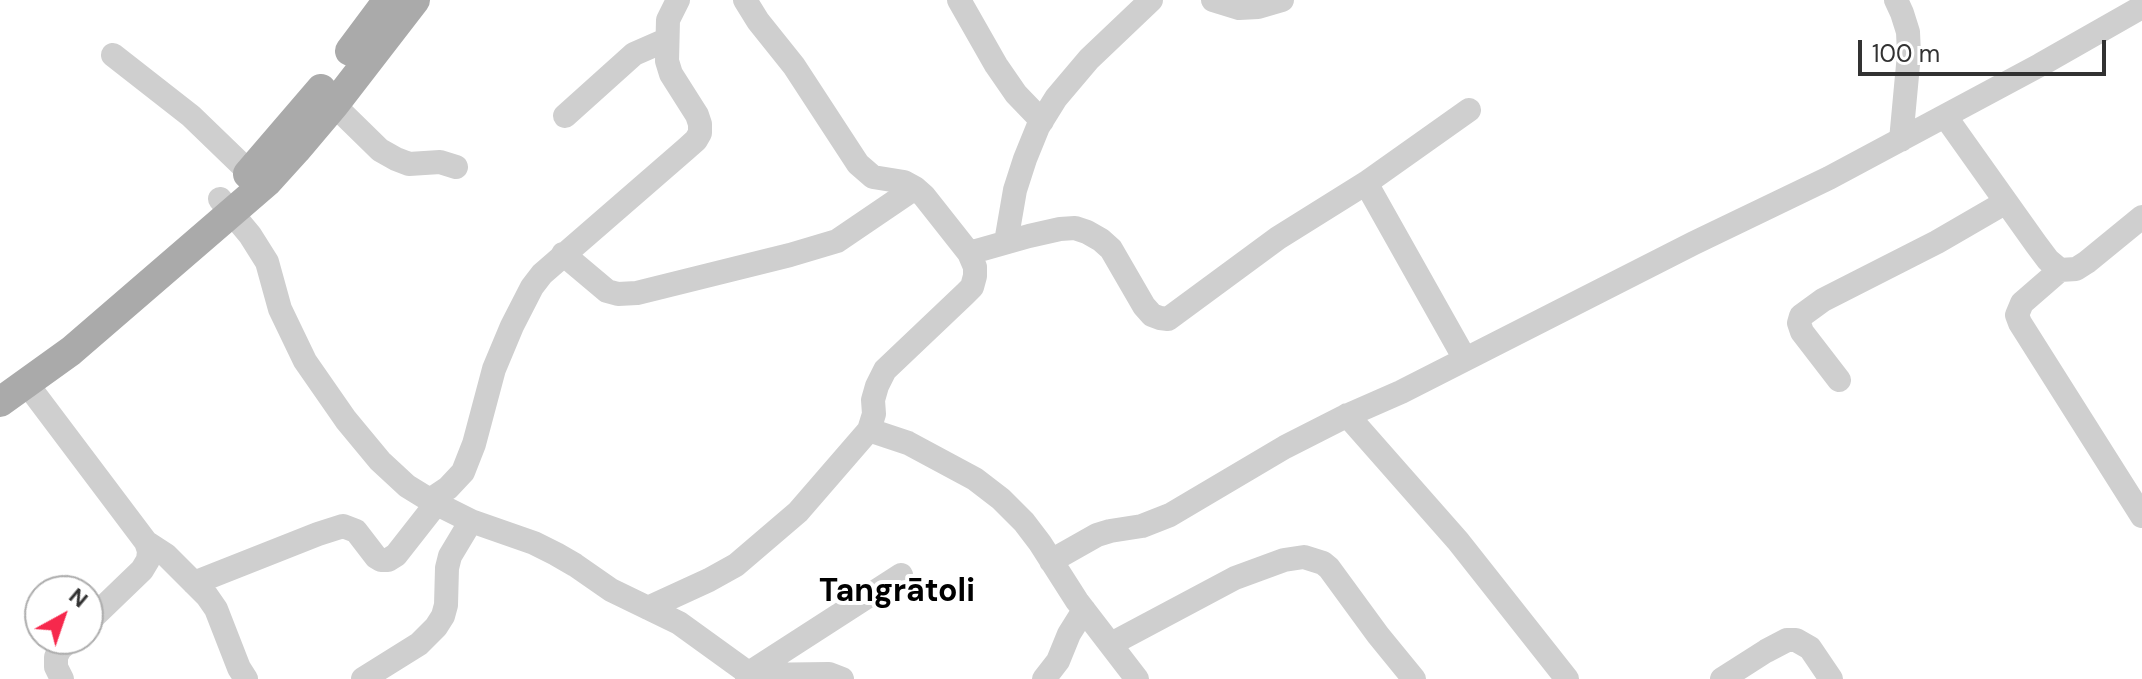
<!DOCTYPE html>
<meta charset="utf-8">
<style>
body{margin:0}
#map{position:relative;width:2142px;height:679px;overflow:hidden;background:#fff;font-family:"DM Sans",sans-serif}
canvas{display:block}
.north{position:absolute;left:24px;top:575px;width:80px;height:80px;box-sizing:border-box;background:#fff;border:2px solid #adadad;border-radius:50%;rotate:40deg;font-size:22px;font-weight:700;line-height:32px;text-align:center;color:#323232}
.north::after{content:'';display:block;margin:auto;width:28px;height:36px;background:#f6284c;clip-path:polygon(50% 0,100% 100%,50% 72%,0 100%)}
.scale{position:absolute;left:1858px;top:40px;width:248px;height:36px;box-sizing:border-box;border:4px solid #323232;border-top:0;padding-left:10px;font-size:24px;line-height:28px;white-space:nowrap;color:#323232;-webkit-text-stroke:6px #fff;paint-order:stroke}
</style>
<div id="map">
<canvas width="2142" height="679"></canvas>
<div class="north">N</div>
<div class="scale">100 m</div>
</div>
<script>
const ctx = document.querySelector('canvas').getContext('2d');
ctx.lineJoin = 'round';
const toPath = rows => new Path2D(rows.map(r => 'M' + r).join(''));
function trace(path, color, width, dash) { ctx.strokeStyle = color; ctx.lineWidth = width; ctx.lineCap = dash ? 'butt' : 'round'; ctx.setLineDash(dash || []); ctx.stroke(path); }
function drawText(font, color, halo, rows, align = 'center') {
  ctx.font = font + ' "DM Sans",sans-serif'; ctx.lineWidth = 8; ctx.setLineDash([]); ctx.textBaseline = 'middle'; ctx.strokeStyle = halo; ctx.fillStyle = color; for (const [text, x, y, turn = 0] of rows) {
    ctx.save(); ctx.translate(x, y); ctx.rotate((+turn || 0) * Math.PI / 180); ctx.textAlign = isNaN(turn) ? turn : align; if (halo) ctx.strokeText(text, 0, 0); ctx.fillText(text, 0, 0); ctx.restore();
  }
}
trace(toPath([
 [959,0,996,65,1016,94,1042,121],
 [1213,0,1239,8,1258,7,1282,0],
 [1896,0,1902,13,1908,32,1909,54,1901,140],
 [113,55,191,116,249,172],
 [334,105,380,150,396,159,409,164,440,162,456,167],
 [565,116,634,54,666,40],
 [1945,116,2036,244,2048,260,2060,270,2076,269,2087,262,2142,217],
 [1366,183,1465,359],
 [220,199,250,235,267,262,280,309,305,361,346,420,380,461,407,486,433,502,471,521,534,543,556,554,575,565,611,590,679,623,751,675,747,679],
 [1006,242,1015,190,1025,159,1038,127,1056,98,1089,59,1151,0],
 [969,253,1029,236,1060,229,1075,228,1087,232,1101,240,1111,249,1144,306,1152,315,1160,318,1168,319,1278,238,1366,183,1469,110],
 [563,254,607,291,618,294,637,293,790,255,837,241,915,188],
 [2060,270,2022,303,2017,315,2020,323,2142,516],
 [1839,380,1802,332,1799,323,1801,316,1823,300,1937,242,2006,202],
 [27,384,146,542,149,551,148,560,142,570,88,622],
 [1347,415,1458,541,1567,679],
 [869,430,908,443,975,479,1001,499,1024,522,1040,543,1077,601,1137,679],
 [430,500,448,488,463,472,474,444,494,369,512,326,532,287,542,274,686,149,696,140,700,133,700,124,697,115,671,74,667,61,668,20,678,0],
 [146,542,166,555,207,596,216,609,239,668,246,679],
 [1051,561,1097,535,1110,531,1142,526,1170,515,1285,447,1344,417,1401,392,1694,243,1829,178,2040,65,2142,7],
 [194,583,318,534,343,526,356,531,376,557,381,560,388,560,396,555,436,504],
 [648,608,709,580,736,565,798,512,869,430,874,414,873,400,877,386,885,370,965,294,972,287,975,276,975,267,969,253,924,196,915,188,904,182,873,177,858,164,794,66,758,21,745,0],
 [1111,644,1235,578,1284,560,1304,557,1323,563,1329,568,1378,635,1414,679],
 [749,673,901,575],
 [751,675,829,674,842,679],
 [62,679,56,667,56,657,60,649,71,639],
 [363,679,419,644,436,627,443,616,446,605,447,568,450,556,471,521],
 [1044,679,1058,661,1069,634,1084,610],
 [1722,679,1766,651,1787,640,1796,640,1810,648,1831,679]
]), '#cfcfcf', 24);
trace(toPath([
 [350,51,388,0],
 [248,174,321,89],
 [0,402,71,351,267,182,296,150,334,105,415,0]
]), '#aaa', 30);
drawText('bold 32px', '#000', '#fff', [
 ["Tangrātoli",897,593]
]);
</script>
